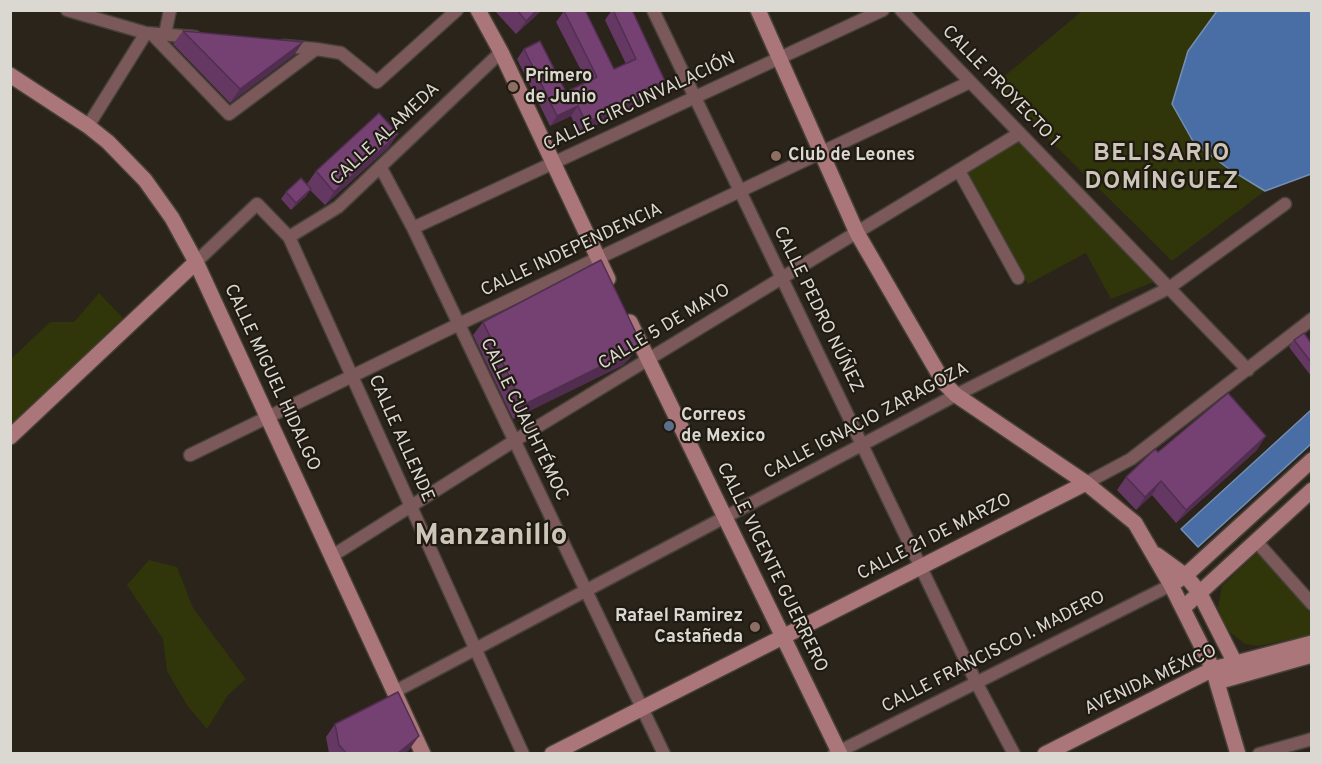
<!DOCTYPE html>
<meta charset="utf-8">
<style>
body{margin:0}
#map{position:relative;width:1322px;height:764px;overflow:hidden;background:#2a241b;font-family:Overpass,sans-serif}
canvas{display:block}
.frame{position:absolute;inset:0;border:12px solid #dbd8d1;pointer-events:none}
</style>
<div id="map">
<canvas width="1322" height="764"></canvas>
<div class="frame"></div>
</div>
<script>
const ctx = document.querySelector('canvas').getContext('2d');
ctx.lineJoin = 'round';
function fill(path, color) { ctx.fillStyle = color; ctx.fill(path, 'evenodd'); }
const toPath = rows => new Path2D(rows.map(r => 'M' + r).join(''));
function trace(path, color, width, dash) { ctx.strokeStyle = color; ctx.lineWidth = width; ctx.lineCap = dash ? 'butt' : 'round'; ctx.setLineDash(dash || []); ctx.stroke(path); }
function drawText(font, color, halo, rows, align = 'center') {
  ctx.font = font + ' Overpass,sans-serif'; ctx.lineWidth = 4.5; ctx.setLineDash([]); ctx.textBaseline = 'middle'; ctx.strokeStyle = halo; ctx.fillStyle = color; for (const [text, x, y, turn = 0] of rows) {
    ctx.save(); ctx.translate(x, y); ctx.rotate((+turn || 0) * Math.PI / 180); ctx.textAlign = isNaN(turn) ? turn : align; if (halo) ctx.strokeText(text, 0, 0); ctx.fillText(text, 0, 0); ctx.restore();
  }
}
fill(toPath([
 [1082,11,1217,11,1188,51,1194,143,1229,169,1265,191,1172,261,994,85],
 [1024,138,1156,281,1111,299,1086,253,1028,284,966,172],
 [99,293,123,318,39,399,11,434,11,359,50,322,74,322],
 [1258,552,1311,613,1311,635,1259,646,1245,644,1226,629,1218,608,1222,586],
 [149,560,177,567,193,608,246,679,228,695,207,729,187,705,167,671,163,639,127,585]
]), '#30360a');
const water = toPath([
 [1217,11,1311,11,1311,174,1265,191,1229,169,1194,143,1172,104,1188,51,1217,11],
 [1311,410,1311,444,1198,547,1181,529,1311,410]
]);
fill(water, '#496ea6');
trace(water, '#758eb3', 1.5);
const street = toPath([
 [67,10,146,33,195,37],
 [653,10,976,682,1014,754],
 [901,10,1248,370],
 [152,34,229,114,316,49,284,46],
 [165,34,170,10],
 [316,49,341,53,377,82,457,10],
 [88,126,146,33],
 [381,168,413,228,664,754],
 [959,171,1018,278],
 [413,228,883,10],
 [289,237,338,207,501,52],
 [196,262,257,204,289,237,523,754],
 [190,455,457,325,970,82],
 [1086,483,1131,459,1312,319],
 [1256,541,1312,604],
 [332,556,514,441,1020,133],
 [394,692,956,395,1169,288,1285,204],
 [834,754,1171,585],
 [1259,754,1312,739]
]);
const secondary = toPath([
 [478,10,501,52,608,279],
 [758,10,857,233,944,383,956,395,1086,483,1135,523,1171,585,1213,669,1238,754],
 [10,75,88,126,108,142,145,180,172,218,196,262,423,754],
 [630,322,840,754],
 [10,437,196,262],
 [1157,555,1186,576,1199,592,1235,663],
 [1171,585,1187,574,1312,460],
 [1183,608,1312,490],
 [1217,682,1312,655],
 [552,754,1086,483],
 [1045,754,1213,669,1312,643]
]);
trace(street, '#464138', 15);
trace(secondary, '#464138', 18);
trace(street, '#7b595b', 12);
trace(secondary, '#ab7679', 15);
fill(toPath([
 [494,10,542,10,516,34],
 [612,10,632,10,658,91,640,99,634,107,579,133,571,116,550,126,517,59,524,49,566,92,587,82,556,22,564,11,614,69,626,64,605,20],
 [183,31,303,42,294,55,230,103,173,44],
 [389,147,325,205,310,190,306,196,291,210,281,199,286,192,307,184,316,171],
 [483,322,639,345,629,359,623,365,513,419,473,335],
 [1294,340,1311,343,1311,376,1289,347],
 [1257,450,1176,523,1152,495,1136,510,1117,490,1126,477,1158,452],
 [335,724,409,750,405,753,329,753,326,737]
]), '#643862');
fill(toPath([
 [537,10,542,10,516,34,526,21],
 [303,42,294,55,230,103,240,89],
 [665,81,658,91,640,99,634,107,579,133,586,123,640,92],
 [578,106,571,116,550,126,557,116],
 [398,134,389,147,325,205,334,192],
 [311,189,306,196,291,210,296,203],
 [639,345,629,359,623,365,513,419,523,405],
 [1266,436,1257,450,1176,523,1186,510],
 [1161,481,1152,495,1136,510,1145,497],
 [419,736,409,750,405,753,398,753]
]), '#512e50');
const building = toPath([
 [517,10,537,10,526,21,517,10],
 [565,10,585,10,614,69,636,59,613,10,632,10,665,81,640,92,642,97,586,123,578,106,557,116,524,49,540,41,566,92,597,77,564,11,565,10],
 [183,31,303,42,240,89,183,31],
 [379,113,398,134,334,192,316,171,379,113],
 [301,178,311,189,296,203,286,192,301,178],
 [601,260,638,337,639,345,632,351,523,405,483,322,601,260],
 [1304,333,1311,343,1311,362,1294,340,1304,333],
 [1228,393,1266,436,1186,510,1161,481,1145,497,1126,477,1155,449,1158,452,1228,393],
 [398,692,419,736,398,753,346,753,339,745,335,724,398,692]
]);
fill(building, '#744172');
trace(building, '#512e50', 1.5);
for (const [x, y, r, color] of [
 [513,87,6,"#8d6e63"],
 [776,156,6,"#8d6e63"],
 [669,426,6,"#5c6f8a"],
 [755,627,6,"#8d6e63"]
]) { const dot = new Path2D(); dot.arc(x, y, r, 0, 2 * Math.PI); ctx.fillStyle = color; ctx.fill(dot); trace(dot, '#201b12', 2); }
drawText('bold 18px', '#dbd8d1', '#201b12', [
 ["Primero",525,77],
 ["de Junio",525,98],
 ["Club de Leones",788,156],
 ["Correos",681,416],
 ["de Mexico",681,437],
 ["Rafael Ramirez",743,617,"right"],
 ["Castañeda",743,638,"right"]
], 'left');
drawText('18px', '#dbd8d1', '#201b12', [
 ["CALLE PROYECTO 1",1000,87,46],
 ["CALLE CIRCUNVALACIÓN",640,103,-25],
 ["CALLE ALAMEDA",386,135,-43],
 ["CALLE INDEPENDENCIA",572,251,-25],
 ["CALLE PEDRO NÚÑEZ",817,310,64],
 ["CALLE 5 DE MAYO",665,328,-31],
 ["CALLE MIGUEL HIDALGO",271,378,65],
 ["CALLE CUAUHTÉMOC",523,420,64],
 ["CALLE IGNACIO ZARAGOZA",867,422,-28],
 ["CALLE ALLENDE",400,439,66],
 ["CALLE 21 DE MARZO",935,538,-27],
 ["CALLE VICENTE GUERRERO",771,568,64],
 ["CALLE FRANCISCO I. MADERO",994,653,-27],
 ["AVENIDA MÉXICO",1151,681,-25]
]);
ctx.letterSpacing = '1.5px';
drawText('bold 24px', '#ccc5b8', '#201b12', [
 ["BELISARIO",1162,155],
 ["DOMÍNGUEZ",1162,183]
]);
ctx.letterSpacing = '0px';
drawText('bold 30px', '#ccc5b8', '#201b12', [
 ["Manzanillo",491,538]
]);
</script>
